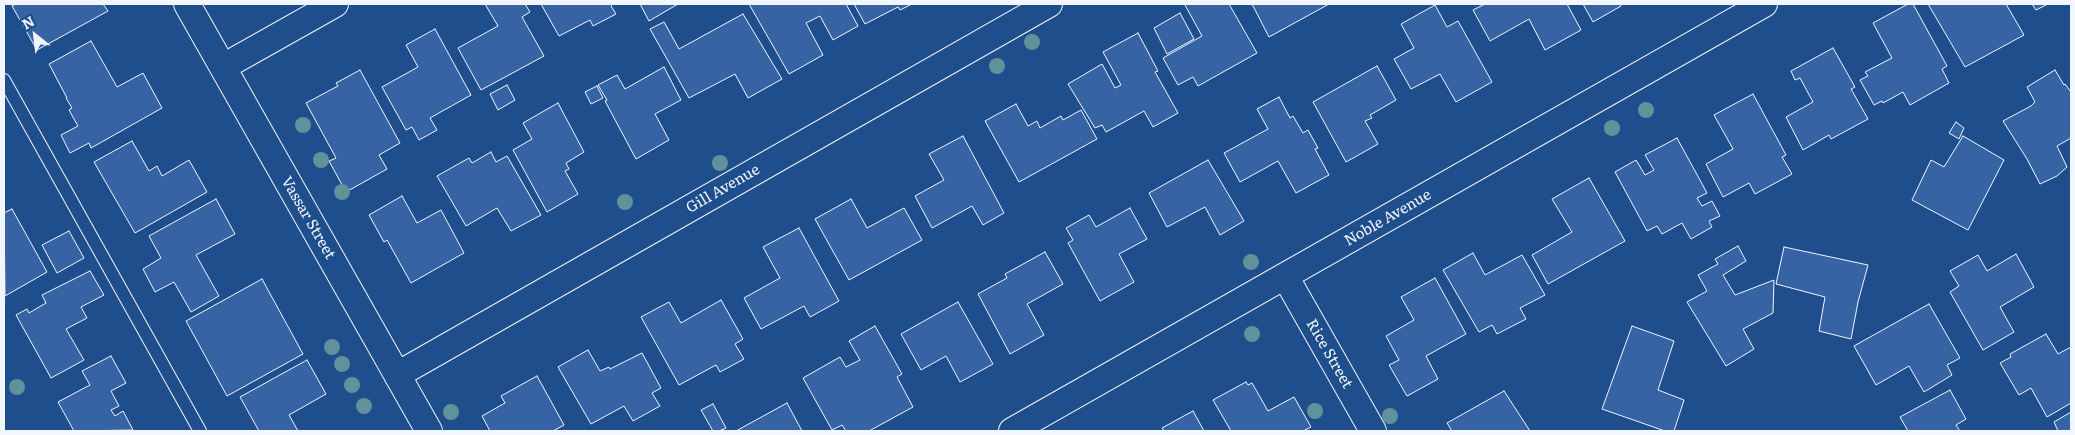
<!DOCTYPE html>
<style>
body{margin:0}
#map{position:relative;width:2075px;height:435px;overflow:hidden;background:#1f4e8c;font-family:Literata,serif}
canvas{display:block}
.frame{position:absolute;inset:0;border:5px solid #f2f6ff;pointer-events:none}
.north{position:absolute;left:10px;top:10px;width:50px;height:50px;-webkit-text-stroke:4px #1f4e8c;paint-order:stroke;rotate:331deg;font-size:14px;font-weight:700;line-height:20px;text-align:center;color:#f2f6ff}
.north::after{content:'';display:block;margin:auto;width:18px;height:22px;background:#f2f6ff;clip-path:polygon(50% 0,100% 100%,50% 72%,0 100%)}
</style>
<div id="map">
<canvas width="2075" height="435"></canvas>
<div class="frame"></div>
<div class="north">N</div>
</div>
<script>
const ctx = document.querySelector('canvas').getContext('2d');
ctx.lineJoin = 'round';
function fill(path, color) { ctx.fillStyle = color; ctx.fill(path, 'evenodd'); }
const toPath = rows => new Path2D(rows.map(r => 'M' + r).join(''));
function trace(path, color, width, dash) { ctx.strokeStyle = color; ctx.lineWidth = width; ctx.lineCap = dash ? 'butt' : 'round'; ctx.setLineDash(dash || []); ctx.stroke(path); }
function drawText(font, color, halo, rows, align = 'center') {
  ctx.font = font + ' Literata,serif'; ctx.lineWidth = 4; ctx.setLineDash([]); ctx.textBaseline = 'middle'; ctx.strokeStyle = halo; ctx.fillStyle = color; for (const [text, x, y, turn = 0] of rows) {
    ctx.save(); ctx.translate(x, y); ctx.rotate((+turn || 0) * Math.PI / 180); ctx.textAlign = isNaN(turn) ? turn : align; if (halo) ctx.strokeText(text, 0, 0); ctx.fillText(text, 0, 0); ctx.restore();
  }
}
const building = toPath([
 [16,4,103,4,108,11,37,50,12,6,16,4],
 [485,4,525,4,530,12,522,17,544,56,481,90,458,48,498,26,485,4],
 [541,4,613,4,611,6,616,14,593,26,590,20,559,36,541,4],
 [640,4,678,4,649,21,640,4],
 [749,4,846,4,858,26,833,40,820,16,806,23,823,55,789,74,749,4],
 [854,4,912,4,900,10,898,7,865,24,854,4],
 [1187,4,1229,4,1257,53,1198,86,1193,77,1178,85,1163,58,1202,36,1185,5,1187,4],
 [1252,4,1329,4,1269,37,1252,4],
 [1485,4,1567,4,1581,30,1545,50,1529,19,1490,41,1473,10,1485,4],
 [1583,4,1620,4,1621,6,1593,22,1583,4],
 [1908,4,1913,4,1947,66,1942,69,1949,83,1910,105,1903,92,1883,103,1882,101,1874,105,1860,80,1868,76,1865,72,1892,58,1873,23,1908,4],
 [1928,4,2006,4,2024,35,1965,67,1928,4],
 [2032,4,2048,4,2036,10,2032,4],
 [1435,5,1447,27,1458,21,1492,82,1456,102,1440,74,1411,89,1394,59,1414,48,1401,24,1435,5],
 [1180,13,1194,39,1167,54,1154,28,1180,13],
 [743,14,782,79,748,98,735,74,689,98,650,29,664,22,679,49,743,14],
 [435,29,471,95,430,118,437,130,419,140,412,127,406,130,382,87,418,67,406,45,435,29],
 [1138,33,1158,71,1155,72,1178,113,1153,127,1144,111,1106,132,1102,125,1095,128,1068,84,1102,64,1115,88,1121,85,1103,52,1138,33],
 [91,41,117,87,143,73,162,108,91,148,89,143,70,153,61,135,78,126,69,110,72,108,66,98,67,98,49,64,91,41],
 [1833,48,1855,87,1851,89,1868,119,1831,139,1829,135,1803,150,1786,117,1813,102,1800,78,1795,80,1791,71,1833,48],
 [1377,66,1396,100,1370,115,1372,118,1365,121,1378,144,1346,162,1313,102,1377,66],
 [664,67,681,100,655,114,669,140,636,159,605,101,607,100,598,85,617,75,625,89,664,67],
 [360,70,400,143,379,155,387,169,346,192,329,161,336,158,306,103,338,86,336,83,360,70],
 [2055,70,2064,85,2065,84,2071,92,2071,138,2057,146,2067,167,2057,176,2040,184,2027,159,2003,121,2031,106,2035,102,2027,87,2055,70],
 [507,85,515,100,498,110,490,94,507,85],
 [597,86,603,98,591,104,585,92,597,86],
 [1753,94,1786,155,1782,157,1792,174,1755,194,1749,183,1723,197,1706,164,1733,149,1714,115,1753,94],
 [1279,97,1290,118,1293,116,1303,133,1308,130,1318,148,1315,149,1329,175,1296,193,1278,161,1240,182,1224,153,1268,129,1257,109,1279,97],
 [558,103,584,152,566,163,569,169,565,171,578,194,547,212,513,150,532,139,523,123,558,103],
 [1016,104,1028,126,1037,121,1040,128,1061,116,1063,120,1081,110,1097,139,1019,182,985,121,1016,104],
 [1956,122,1964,128,1959,139,1949,133,1956,122],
 [963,136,1004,213,983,225,972,206,932,228,915,196,944,180,929,154,963,136],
 [1963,136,2004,160,1968,230,1912,200,1931,160,1944,167,1963,136],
 [1677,138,1707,193,1697,198,1702,206,1712,201,1720,216,1709,221,1712,227,1691,239,1682,223,1662,234,1657,226,1647,231,1615,172,1636,160,1645,175,1654,170,1645,155,1677,138],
 [132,141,149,171,157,166,162,176,189,160,207,192,135,233,94,162,132,141],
 [491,152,496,162,507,156,541,215,511,231,497,208,466,226,437,176,469,158,472,163,491,152],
 [1208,160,1244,221,1220,235,1205,207,1167,227,1149,193,1208,160],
 [1589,178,1625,241,1548,284,1532,255,1572,232,1552,199,1589,178],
 [402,196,417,223,441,210,464,253,411,283,387,240,384,242,369,215,402,196],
 [216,199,235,234,196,255,219,296,191,312,174,282,155,292,143,269,161,258,149,236,216,199],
 [851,199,867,228,904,208,922,240,849,280,815,219,851,199],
 [1130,208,1147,239,1119,254,1134,282,1100,301,1068,243,1073,240,1066,228,1089,215,1096,227,1130,208],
 [12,209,47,272,5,296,4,213,12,209],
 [799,228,839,301,810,317,804,306,761,329,744,298,780,278,763,247,799,228],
 [69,231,84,258,57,273,42,245,69,231],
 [1738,246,1746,261,1723,275,1735,295,1774,280,1773,313,1743,329,1754,349,1726,366,1687,302,1707,291,1698,275,1718,264,1715,259,1738,246],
 [1784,247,1868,265,1858,302,1851,339,1819,331,1825,297,1776,284,1784,247],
 [1045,252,1063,284,1027,304,1044,335,1010,354,978,294,1007,278,1005,274,1045,252],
 [1473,253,1485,275,1522,255,1545,295,1520,308,1526,319,1497,334,1492,325,1479,332,1443,270,1473,253],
 [2016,254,2034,287,2000,307,2014,332,1983,350,1950,292,1959,286,1950,271,1978,255,1987,271,2016,254],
 [90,271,104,295,81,307,87,318,66,329,84,360,51,378,16,315,27,309,29,313,46,303,42,295,90,271],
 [1435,278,1466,334,1426,356,1438,379,1407,396,1389,365,1399,360,1386,336,1414,320,1401,297,1435,278],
 [262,279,303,354,227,396,186,321,262,279],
 [721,300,743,339,735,344,744,359,720,372,716,365,679,385,641,317,669,302,681,323,721,300],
 [958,302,993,364,960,382,946,356,921,370,901,334,958,302],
 [1929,304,1960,358,1947,365,1952,375,1924,392,1909,366,1876,385,1854,346,1929,304],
 [875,326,902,374,897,377,913,407,869,431,846,431,842,425,832,430,803,378,840,357,846,367,860,360,849,341,875,326],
 [1632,326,1674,341,1658,390,1684,400,1674,431,1665,431,1602,409,1632,326],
 [2046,334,2058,354,2071,347,2071,403,2047,417,2031,388,2019,395,2000,363,2011,357,2010,354,2046,334],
 [588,350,600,371,609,367,610,369,642,353,661,388,652,393,660,406,633,421,624,406,591,424,558,367,588,350],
 [111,356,126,383,111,391,119,406,111,410,115,416,123,411,133,430,74,431,58,402,90,385,82,371,111,356],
 [307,360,326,394,289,415,298,431,259,431,240,397,307,360],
 [537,376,564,425,553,431,490,431,482,416,505,403,501,396,537,376],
 [1246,382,1248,385,1252,383,1268,411,1294,397,1311,427,1303,431,1231,431,1213,400,1246,382],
 [1950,390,1966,419,1956,425,1960,431,1908,431,1900,417,1950,390],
 [1504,391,1530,431,1452,431,1447,423,1504,391],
 [787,403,802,431,736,431,787,403],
 [713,404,726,428,719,431,713,431,701,410,713,404],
 [1193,411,1204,431,1164,431,1162,428,1193,411],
 [2071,412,2071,431,2058,431,2054,422,2071,412]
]);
fill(building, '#3563a3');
trace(building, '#f2f6ff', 1);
const service = toPath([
 [4,80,200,431]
]);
const minor = toPath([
 [187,4,429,431],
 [223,67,335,4],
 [1285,276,1373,431],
 [397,375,1049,4],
 [1012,431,1764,4]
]);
trace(service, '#f2f6ff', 14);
trace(minor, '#f2f6ff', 28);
trace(service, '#1f4e8c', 12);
trace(minor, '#1f4e8c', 26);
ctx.fillStyle = '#61919a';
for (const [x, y] of [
 [1032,42],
 [997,66],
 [1646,110],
 [303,125],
 [1612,128],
 [321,160],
 [720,163],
 [342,192],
 [625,202],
 [1251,262],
 [1252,334],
 [332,347],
 [342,364],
 [352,385],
 [17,387],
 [364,406],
 [1315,411],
 [451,412],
 [1390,416]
]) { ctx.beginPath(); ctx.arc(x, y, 8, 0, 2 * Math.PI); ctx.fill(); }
drawText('15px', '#f2f6ff', '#1f4e8c', [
 ["Gill Avenue",723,189,-30],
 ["Vassar Street",308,218,60],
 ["Noble Avenue",1388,218,-30],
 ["Rice Street",1329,354,60]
]);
</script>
